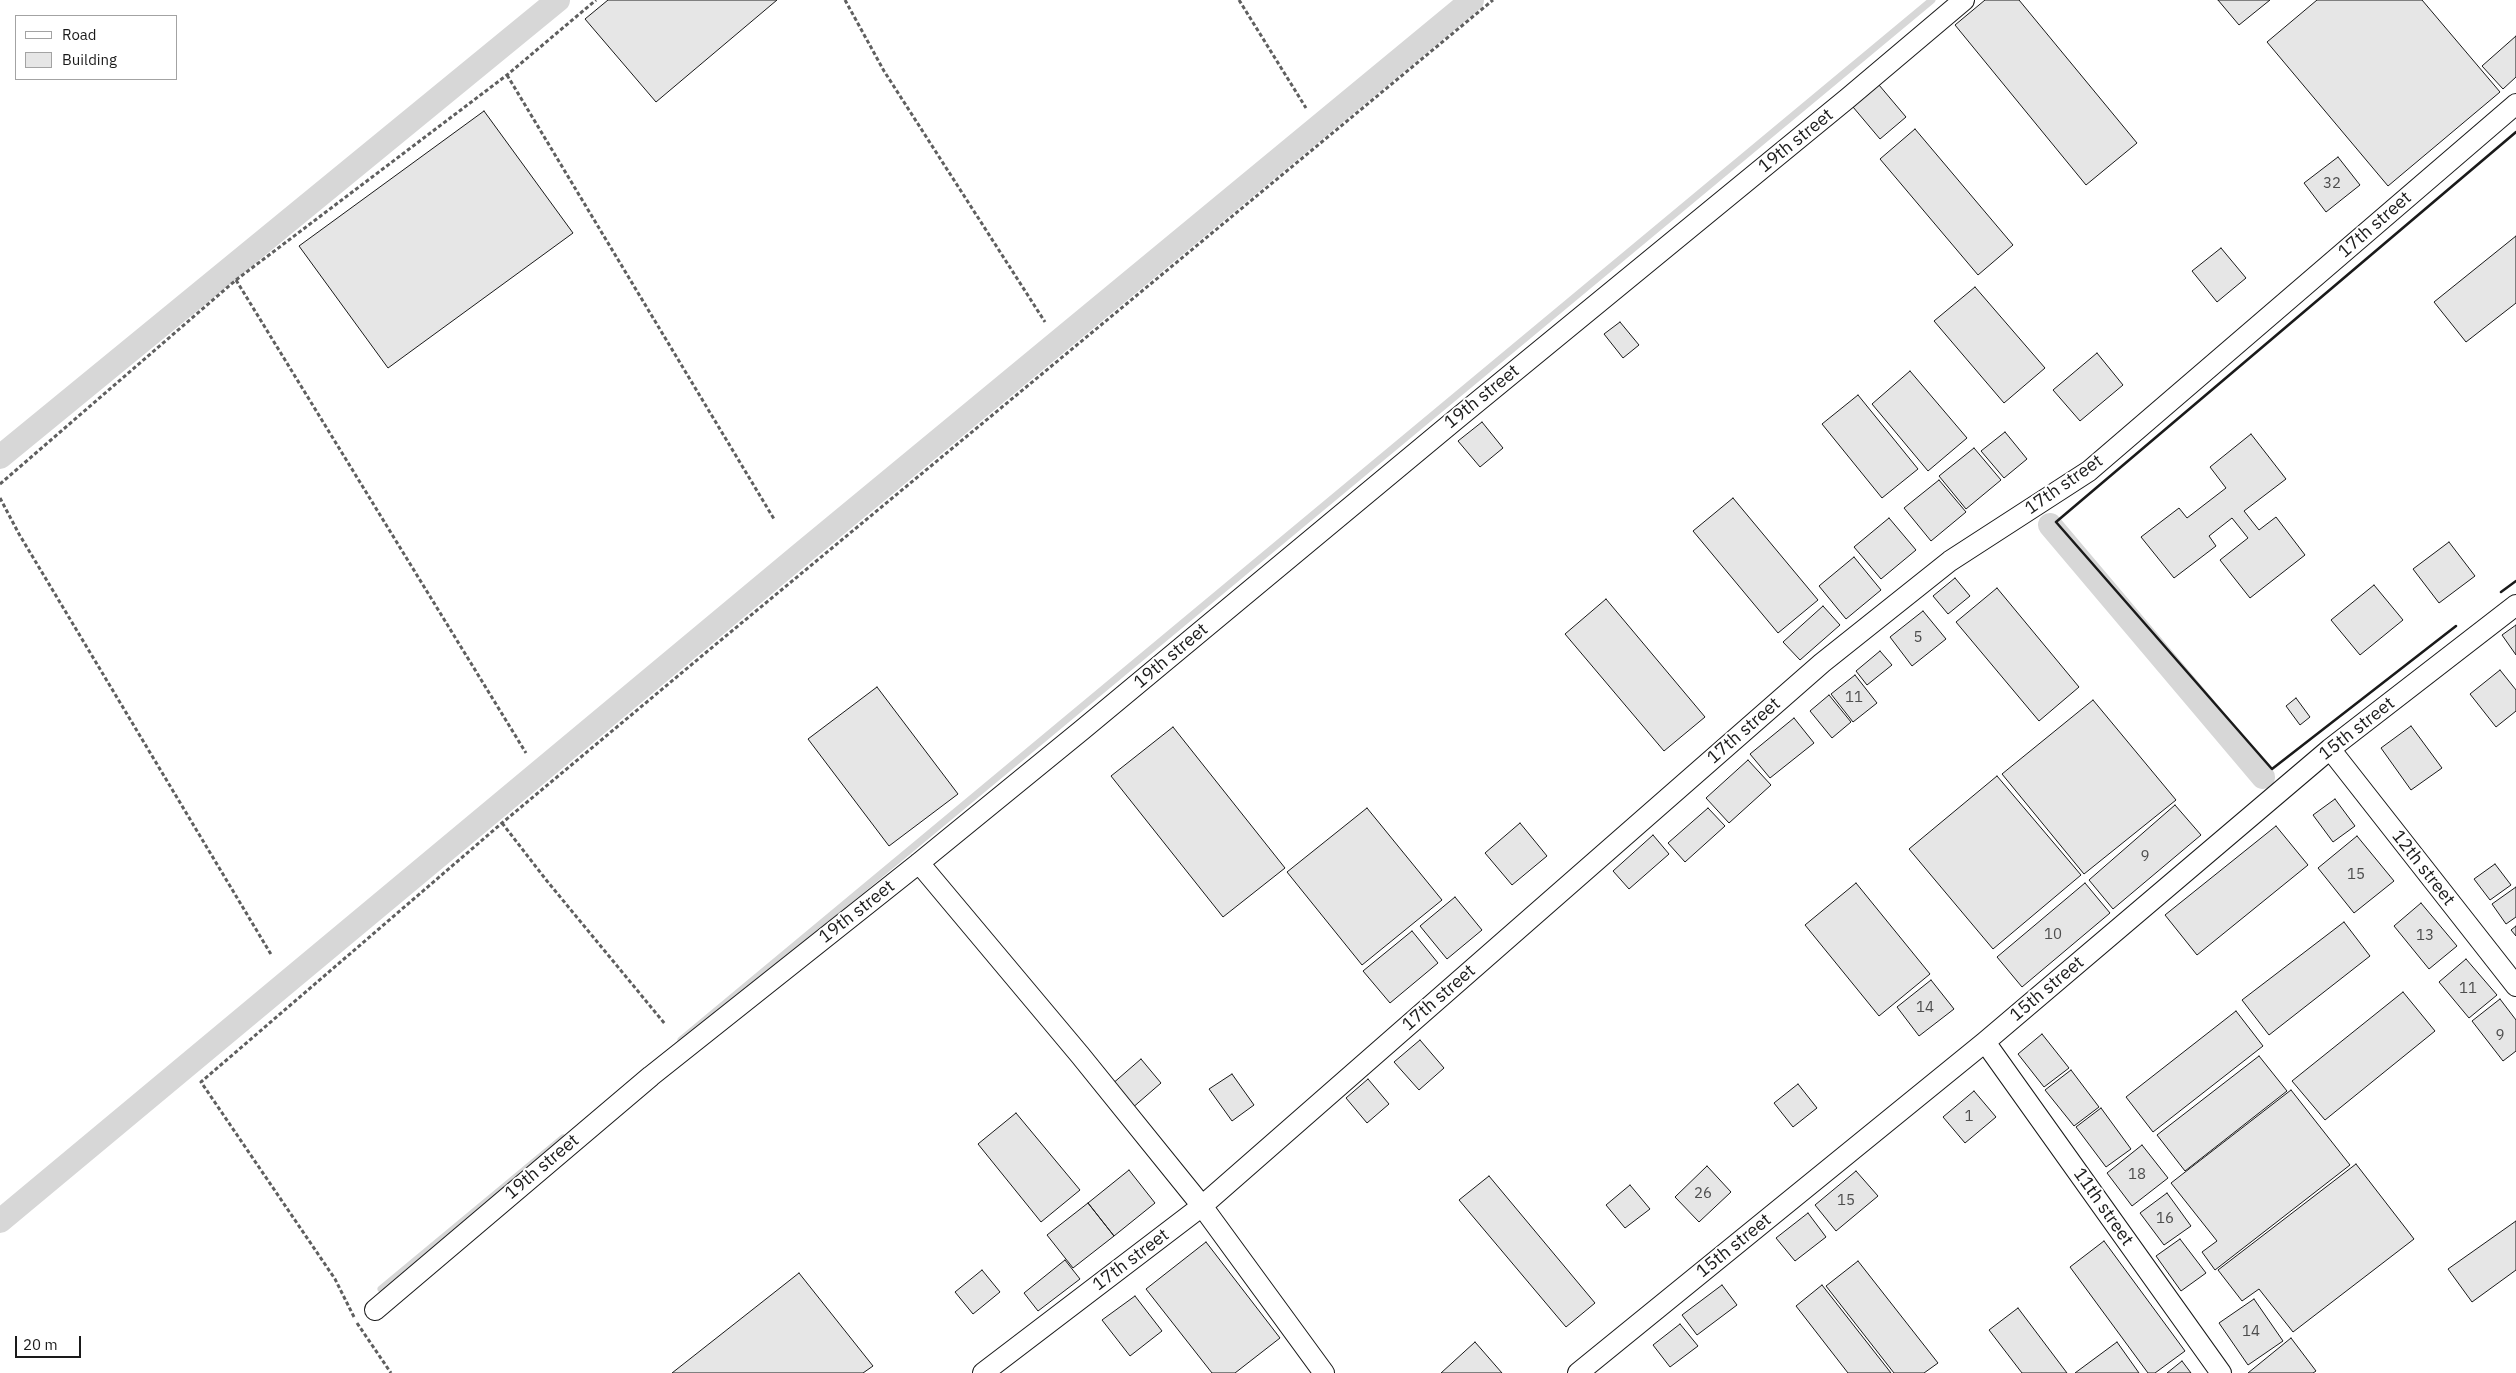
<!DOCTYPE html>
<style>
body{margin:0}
#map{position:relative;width:2516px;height:1373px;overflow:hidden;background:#fff;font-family:"IBM Plex Sans",sans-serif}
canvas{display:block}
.legend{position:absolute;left:15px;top:15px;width:162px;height:65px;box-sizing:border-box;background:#fff;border:1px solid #a3a3a3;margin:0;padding:6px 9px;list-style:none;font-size:15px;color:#1a1a1a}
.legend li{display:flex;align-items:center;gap:10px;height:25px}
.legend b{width:25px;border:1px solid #a3a3a3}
.scale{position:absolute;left:15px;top:1336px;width:66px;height:22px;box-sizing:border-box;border:2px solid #1a1a1a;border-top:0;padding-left:6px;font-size:15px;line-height:18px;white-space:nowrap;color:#1a1a1a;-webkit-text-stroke:4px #fff;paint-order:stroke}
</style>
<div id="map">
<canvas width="2516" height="1373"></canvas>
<ul class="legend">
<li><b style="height:6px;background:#fff"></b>Road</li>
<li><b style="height:14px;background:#e6e6e6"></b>Building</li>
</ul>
<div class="scale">20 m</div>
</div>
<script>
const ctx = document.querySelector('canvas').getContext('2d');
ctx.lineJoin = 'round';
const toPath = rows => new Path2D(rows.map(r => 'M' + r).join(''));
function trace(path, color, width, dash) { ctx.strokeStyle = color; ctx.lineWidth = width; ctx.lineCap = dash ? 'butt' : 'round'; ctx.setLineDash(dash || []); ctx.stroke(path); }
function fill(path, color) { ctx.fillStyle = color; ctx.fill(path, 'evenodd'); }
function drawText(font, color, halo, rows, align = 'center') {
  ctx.font = font + ' "IBM Plex Sans",sans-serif'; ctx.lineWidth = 4; ctx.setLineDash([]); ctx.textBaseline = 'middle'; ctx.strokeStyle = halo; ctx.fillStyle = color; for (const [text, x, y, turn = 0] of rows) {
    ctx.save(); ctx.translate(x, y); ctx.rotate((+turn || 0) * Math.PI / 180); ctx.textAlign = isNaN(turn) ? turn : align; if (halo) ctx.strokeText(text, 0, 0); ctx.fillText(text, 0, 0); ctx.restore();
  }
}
trace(toPath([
 [681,1040,1932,0],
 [381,1289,563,1138]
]), '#d7d7d7', 7);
trace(toPath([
 [0,457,558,0],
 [2050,525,2263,777],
 [0,1221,801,554,1472,0]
]), '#d7d7d7', 24);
const building = toPath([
 [608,0,777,0,656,102,585,19,608,0],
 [1985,0,2019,0,2137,143,2086,185,1955,25,1985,0],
 [2218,0,2270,0,2239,25,2218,0],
 [2317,0,2422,0,2500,92,2388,186,2267,42,2317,0],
 [2516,36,2516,77,2503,89,2482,66,2516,36],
 [1879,85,1906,117,1880,139,1853,107,1879,85],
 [484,111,573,233,388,368,299,246,484,111],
 [1915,129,2013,245,1978,275,1880,159,1915,129],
 [2338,157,2360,185,2326,212,2304,183,2338,157],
 [2516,236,2516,303,2466,342,2434,302,2516,236],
 [2221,248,2246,278,2217,302,2192,271,2221,248],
 [1975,287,2045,368,2004,403,1934,321,1975,287],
 [1620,322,1639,345,1623,358,1604,334,1620,322],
 [2097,353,2123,385,2080,421,2053,390,2097,353],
 [1910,371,1967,438,1928,471,1872,404,1910,371],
 [1858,395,1918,469,1882,498,1822,424,1858,395],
 [1482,422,1503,448,1480,467,1458,441,1482,422],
 [2005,432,2027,459,2004,478,1981,451,2005,432],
 [2251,434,2286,479,2244,511,2259,530,2276,517,2305,555,2250,598,2220,560,2248,538,2232,518,2209,536,2216,546,2174,578,2141,537,2179,508,2187,518,2226,488,2210,467,2251,434],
 [1974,448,2001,480,1966,509,1939,476,1974,448],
 [1939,480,1966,512,1931,541,1904,508,1939,480],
 [1733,498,1818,600,1778,633,1693,531,1733,498],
 [1889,518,1916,550,1881,579,1854,547,1889,518],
 [2449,542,2475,576,2439,603,2413,569,2449,542],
 [1854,557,1881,590,1846,619,1819,586,1854,557],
 [1955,578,1970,596,1948,614,1933,596,1955,578],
 [2374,585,2403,620,2360,655,2331,620,2374,585],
 [1997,588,2079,687,2039,721,1956,622,1997,588],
 [1606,599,1705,717,1664,751,1565,634,1606,599],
 [1823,606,1840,625,1800,660,1783,642,1823,606],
 [1923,611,1946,639,1912,666,1890,637,1923,611],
 [2516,625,2516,655,2502,635,2516,625],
 [1880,651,1892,665,1867,685,1856,671,1880,651],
 [2500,670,2516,690,2516,711,2496,727,2470,694,2500,670],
 [1855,675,1877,703,1853,722,1831,694,1855,675],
 [877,687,958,794,889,846,808,739,877,687],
 [1829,695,1851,722,1832,738,1810,711,1829,695],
 [2296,698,2310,717,2300,725,2286,706,2296,698],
 [2093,700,2176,800,2084,874,2002,774,2093,700],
 [1794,718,1814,743,1770,778,1750,754,1794,718],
 [2411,726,2442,768,2411,790,2381,748,2411,726],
 [1173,727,1285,868,1223,917,1111,776,1173,727],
 [1748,760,1771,785,1729,823,1706,798,1748,760],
 [1997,776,2081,875,1993,949,1909,849,1997,776],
 [2335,799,2355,826,2333,842,2313,815,2335,799],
 [2175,805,2201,835,2113,909,2089,880,2175,805],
 [1367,808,1442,900,1362,965,1287,872,1367,808],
 [1708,808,1725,826,1685,862,1668,843,1708,808],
 [1520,823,1547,856,1512,885,1485,853,1520,823],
 [2276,826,2308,865,2197,955,2165,915,2276,826],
 [1653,835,1669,854,1629,889,1613,871,1653,835],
 [2357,836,2394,881,2354,913,2318,868,2357,836],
 [2495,864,2511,885,2490,900,2474,879,2495,864],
 [1856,883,1930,974,1879,1016,1805,925,1856,883],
 [2085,883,2110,913,2022,987,1997,957,2085,883],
 [2516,887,2516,917,2506,924,2492,904,2516,887],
 [1455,897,1482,930,1447,959,1420,926,1455,897],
 [2421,903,2457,946,2429,969,2394,926,2421,903],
 [2344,922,2370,956,2269,1035,2242,1000,2344,922],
 [2516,926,2516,936,2511,930,2516,926],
 [1412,931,1438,963,1390,1003,1363,971,1412,931],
 [2466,959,2497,995,2469,1018,2439,982,2466,959],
 [1931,980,1954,1009,1919,1036,1897,1007,1931,980],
 [2403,992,2435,1031,2325,1120,2292,1081,2403,992],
 [2500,999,2516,1020,2516,1051,2503,1061,2472,1021,2500,999],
 [2236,1011,2263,1046,2153,1132,2126,1097,2236,1011],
 [2042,1034,2069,1068,2044,1087,2018,1054,2042,1034],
 [1420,1040,1444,1068,1419,1090,1394,1062,1420,1040],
 [2259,1056,2287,1091,2185,1171,2157,1135,2259,1056],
 [1141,1059,1161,1083,1131,1109,1111,1085,1141,1059],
 [2071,1070,2099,1107,2074,1126,2045,1090,2071,1070],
 [1232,1074,1254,1105,1232,1121,1209,1089,1232,1074],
 [1368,1079,1389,1104,1367,1123,1346,1098,1368,1079],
 [1798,1084,1817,1108,1793,1127,1774,1103,1798,1084],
 [2291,1090,2350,1165,2215,1270,2202,1252,2217,1241,2171,1183,2291,1090],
 [1974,1091,1996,1117,1965,1143,1943,1117,1974,1091],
 [2101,1108,2131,1149,2106,1167,2076,1127,2101,1108],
 [1016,1113,1080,1190,1041,1222,978,1144,1016,1113],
 [2142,1145,2168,1178,2132,1206,2107,1173,2142,1145],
 [2356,1164,2414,1239,2293,1332,2259,1289,2242,1301,2218,1270,2356,1164],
 [1707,1166,1731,1192,1699,1222,1675,1197,1707,1166],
 [1129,1170,1155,1203,1114,1236,1088,1203,1129,1170],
 [1856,1171,1878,1196,1836,1231,1815,1205,1856,1171],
 [1489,1176,1595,1303,1566,1327,1459,1200,1489,1176],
 [1630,1185,1650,1209,1625,1228,1606,1205,1630,1185],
 [2167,1193,2191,1226,2164,1245,2140,1213,2167,1193],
 [1088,1203,1114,1236,1073,1268,1047,1235,1088,1203],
 [1808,1213,1826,1237,1795,1261,1776,1238,1808,1213],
 [2516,1221,2516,1270,2472,1302,2448,1269,2516,1221],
 [2180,1239,2206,1273,2181,1291,2156,1256,2180,1239],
 [2104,1241,2185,1351,2155,1373,2148,1373,2070,1267,2104,1241],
 [1206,1242,1280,1338,1235,1373,1212,1373,1146,1289,1206,1242],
 [1065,1260,1080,1279,1038,1311,1024,1293,1065,1260],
 [1858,1261,1938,1363,1924,1373,1894,1373,1826,1286,1858,1261],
 [982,1270,1000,1292,973,1314,955,1292,982,1270],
 [799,1273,873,1366,863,1373,672,1373,799,1273],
 [1722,1285,1737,1305,1697,1335,1682,1315,1722,1285],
 [1822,1285,1891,1373,1848,1373,1796,1306,1822,1285],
 [1135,1296,1162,1331,1130,1356,1102,1320,1135,1296],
 [2254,1299,2283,1341,2248,1365,2219,1323,2254,1299],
 [2018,1308,2067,1373,2022,1373,1989,1330,2018,1308],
 [1680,1324,1698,1346,1670,1367,1653,1345,1680,1324],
 [2291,1338,2316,1371,2313,1373,2248,1373,2291,1338],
 [1475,1342,1502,1373,1441,1373,1475,1342],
 [2117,1342,2139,1373,2075,1373,2117,1342],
 [2182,1361,2191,1373,2167,1373,2182,1361]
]);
fill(building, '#e6e6e6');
trace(building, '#1a1a1a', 1);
const minor = toPath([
 [2330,749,2516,986],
 [919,863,1080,1055,1202,1206,1324,1373],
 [1985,1042,2221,1373],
 [375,1310,651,1076,919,863,1082,730,1454,421,1848,98,1964,0],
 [983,1373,1202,1206,1822,663,1950,561,2089,471,2516,104],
 [1578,1373,1985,1042,2330,749,2516,605]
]);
trace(minor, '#1a1a1a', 22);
trace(toPath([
 [845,0,884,71,1045,322],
 [1239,0,1306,108],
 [507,75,774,519],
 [236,280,526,753],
 [0,484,236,280,507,75,596,0],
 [0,498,19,534,272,956],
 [502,823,547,881,665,1024],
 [354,1317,335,1279,201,1082,502,823,709,650,1493,0],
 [357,1323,391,1373]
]), '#5f5f5f', 3, [4, 2.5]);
trace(minor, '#fff', 20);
trace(toPath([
 [2501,592,2516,581],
 [2456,626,2272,769,2056,522,2516,132]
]), '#1a1a1a', 2.5);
drawText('15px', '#4d4d4d', null, [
 ["32",2332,184],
 ["5",1918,638],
 ["11",1854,698],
 ["9",2145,857],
 ["15",2356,875],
 ["10",2053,935],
 ["13",2425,936],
 ["11",2468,989],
 ["14",1925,1008],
 ["9",2500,1036],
 ["1",1969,1117],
 ["18",2137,1175],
 ["26",1703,1194],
 ["15",1846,1201],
 ["16",2165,1219],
 ["14",2251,1332]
]);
drawText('18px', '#1a1a1a', '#fff', [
 ["19th street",1796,141,-39],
 ["17th street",2375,225,-41],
 ["19th street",1482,397,-39],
 ["17th street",2064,485,-35],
 ["19th street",1171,656,-40],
 ["15th street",2357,729,-38],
 ["17th street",1744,731,-41],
 ["12th street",2423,868,52],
 ["19th street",857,912,-38],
 ["15th street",2047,989,-40],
 ["17th street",1439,998,-41],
 ["19th street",542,1167,-40],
 ["11th street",2103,1207,55],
 ["15th street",1734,1246,-39],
 ["17th street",1131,1260,-37]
]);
</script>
